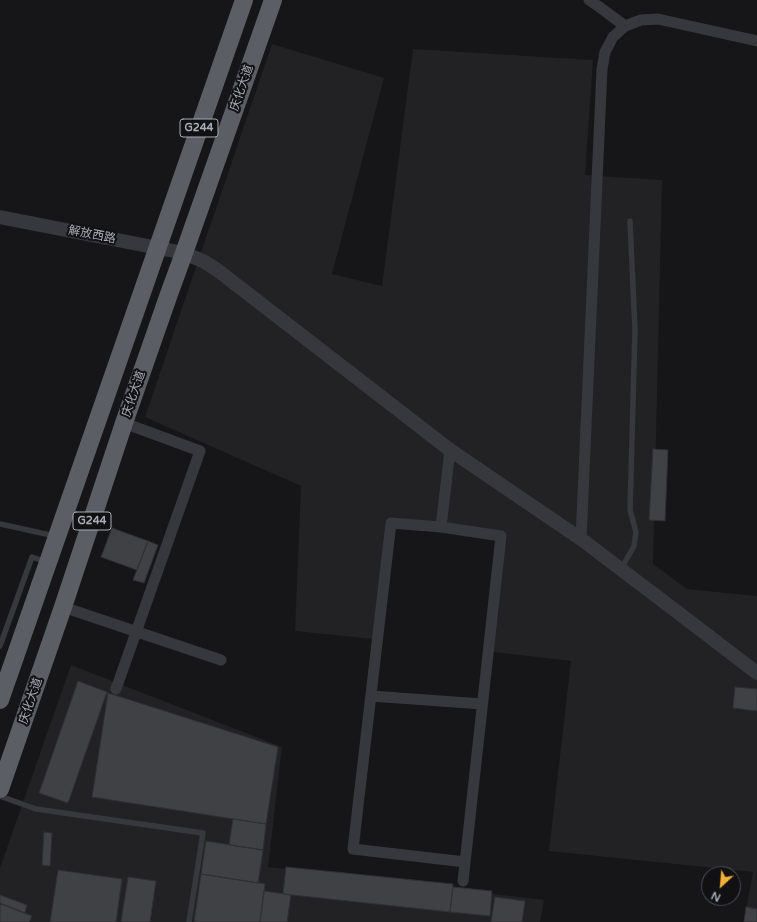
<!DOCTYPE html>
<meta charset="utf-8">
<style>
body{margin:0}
#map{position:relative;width:757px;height:922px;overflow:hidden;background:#161618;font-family:"Varela Round",sans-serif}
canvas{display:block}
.north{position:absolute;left:701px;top:866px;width:40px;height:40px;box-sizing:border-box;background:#111113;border:1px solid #4d4f55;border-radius:50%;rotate:206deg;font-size:11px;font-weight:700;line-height:16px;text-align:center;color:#a8adb8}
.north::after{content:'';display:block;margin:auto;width:14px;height:18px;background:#f2b134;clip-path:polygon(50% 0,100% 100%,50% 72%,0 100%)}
</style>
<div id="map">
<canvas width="757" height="922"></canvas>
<div class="north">N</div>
</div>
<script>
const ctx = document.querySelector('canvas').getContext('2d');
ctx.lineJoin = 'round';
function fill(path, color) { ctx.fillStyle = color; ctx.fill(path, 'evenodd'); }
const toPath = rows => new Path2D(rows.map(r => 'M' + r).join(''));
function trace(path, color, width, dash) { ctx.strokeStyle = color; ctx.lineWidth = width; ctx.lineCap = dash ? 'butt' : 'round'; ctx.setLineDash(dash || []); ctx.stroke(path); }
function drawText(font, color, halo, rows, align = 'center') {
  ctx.font = font + ' "Varela Round","Noto Sans SC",sans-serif'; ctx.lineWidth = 4; ctx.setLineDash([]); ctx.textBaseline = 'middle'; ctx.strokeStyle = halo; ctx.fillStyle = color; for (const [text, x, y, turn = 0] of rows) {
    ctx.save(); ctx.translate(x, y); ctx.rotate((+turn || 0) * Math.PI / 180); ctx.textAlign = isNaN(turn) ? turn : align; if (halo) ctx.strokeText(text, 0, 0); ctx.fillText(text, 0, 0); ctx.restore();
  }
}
fill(toPath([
 [272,44,384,78,332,274,382,286,413,49,593,60,585,175,662,180,653,564,687,589,757,596,757,922,744,922,753,872,549,851,571,661,493,652,505,533,386,520,373,639,295,631,301,486,145,417],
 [71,665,282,747,268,867,544,900,540,922,0,922,0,868]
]), '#222225');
const building = toPath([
 [653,449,668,450,665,521,649,520,653,449],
 [112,528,148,541,137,570,101,557,112,528],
 [148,541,158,545,144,583,133,580,148,541],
 [78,681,107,692,68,803,39,793,78,681],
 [735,687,757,689,757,711,733,708,735,687],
 [108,693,278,747,266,824,92,797,108,693],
 [233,819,266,824,263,850,229,845,233,819],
 [44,832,52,833,50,866,42,865,44,832],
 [206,841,263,850,258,883,201,874,206,841],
 [286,867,453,884,450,912,283,894,286,867],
 [58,870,122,879,116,922,50,922,58,870],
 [201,874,265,884,260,922,194,922,201,874],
 [128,877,156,881,150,922,121,922,128,877],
 [453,887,492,891,490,916,450,912,453,887],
 [264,891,291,895,287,922,260,922,264,891],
 [0,895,27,905,25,913,0,903,0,895],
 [495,897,525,901,522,922,491,922,495,897],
 [1,904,32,916,29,922,0,922,0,906,1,904],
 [746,907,757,909,757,922,744,922,746,907]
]);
fill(building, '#404145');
trace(building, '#303034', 1);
trace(toPath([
 [0,524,55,536],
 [621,569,634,546,636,532,630,510,635,330,630,221],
 [0,646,32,557,46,562],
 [0,796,36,809,203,833,189,922]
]), '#37383d', 5.5);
trace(toPath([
 [589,0,598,6,625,26],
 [450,450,441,527,501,536,463,881],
 [441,527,391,523,353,849,465,862],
 [581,539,602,69,605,52,613,37,625,26,641,20,658,19,757,41],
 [63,607,221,660],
 [116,689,200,451,124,423],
 [371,696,482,704]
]), '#37383d', 11);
trace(toPath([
 [0,217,184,253,203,261,216,269,450,450,581,539,676,611,757,673]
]), '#37383d', 14);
trace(toPath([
 [0,700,244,0],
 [0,789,63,607,124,423,169,294,184,253,239,97,273,0]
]), '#5b5e65', 18);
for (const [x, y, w] of [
 [199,128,38],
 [92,521,38]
]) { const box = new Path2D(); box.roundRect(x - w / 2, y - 9, w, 18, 3); ctx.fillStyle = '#111113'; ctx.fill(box); trace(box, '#a8adb8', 1); }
drawText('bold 11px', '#a8adb8', null, [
 ["G244",199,128],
 ["G244",92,521]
]);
drawText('12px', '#a8adb8', '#111113', [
 ["庆化大道",242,88,-71],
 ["解放西路",92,235,11],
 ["庆化大道",134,394,-71],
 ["庆化大道",31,701,-71]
]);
</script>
